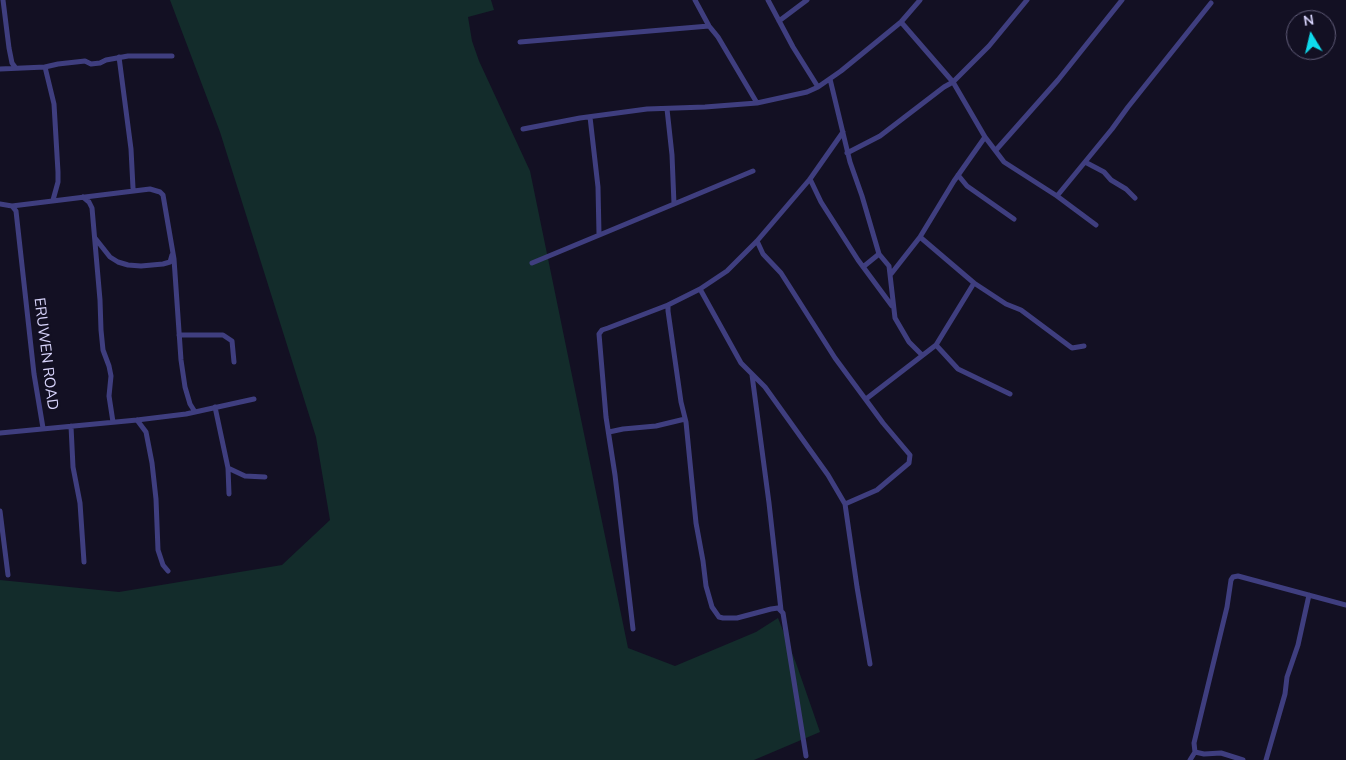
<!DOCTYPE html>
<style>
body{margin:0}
#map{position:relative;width:1346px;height:760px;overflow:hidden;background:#131023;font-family:"Nunito Sans",sans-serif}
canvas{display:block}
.north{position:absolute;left:1286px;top:10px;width:50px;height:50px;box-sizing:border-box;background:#131023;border:1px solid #625e7a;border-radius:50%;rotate:351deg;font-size:14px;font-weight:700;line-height:20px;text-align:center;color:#d8d4fc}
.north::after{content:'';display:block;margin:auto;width:18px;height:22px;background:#0fdaed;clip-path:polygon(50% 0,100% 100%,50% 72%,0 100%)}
</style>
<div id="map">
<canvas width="1346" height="760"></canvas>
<div class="north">N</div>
</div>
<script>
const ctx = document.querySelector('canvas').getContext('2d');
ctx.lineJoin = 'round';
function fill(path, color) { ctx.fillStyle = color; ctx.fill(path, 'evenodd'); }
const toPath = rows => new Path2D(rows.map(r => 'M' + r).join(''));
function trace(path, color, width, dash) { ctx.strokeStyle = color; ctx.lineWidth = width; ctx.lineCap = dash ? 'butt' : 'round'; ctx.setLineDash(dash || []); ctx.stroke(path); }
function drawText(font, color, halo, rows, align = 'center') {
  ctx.font = font + ' "Nunito Sans",sans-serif'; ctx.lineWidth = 4.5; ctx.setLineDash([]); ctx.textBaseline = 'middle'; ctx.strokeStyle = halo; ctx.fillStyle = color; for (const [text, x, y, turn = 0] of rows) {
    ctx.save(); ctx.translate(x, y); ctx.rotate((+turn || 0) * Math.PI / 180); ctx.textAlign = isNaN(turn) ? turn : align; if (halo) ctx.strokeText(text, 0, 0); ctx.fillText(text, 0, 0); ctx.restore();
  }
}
fill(toPath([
 [170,0,491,0,494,10,468,17,472,41,479,61,530,171,628,648,675,666,756,632,778,618,796,663,820,732,754,760,0,760,0,580,119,592,282,565,330,520,316,437,220,132]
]), '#132c2b');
trace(toPath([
 [3,0,9,48,12,63,15,67],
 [695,0,709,26,718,37,757,103],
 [768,0,793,47,818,87],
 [779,21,807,0],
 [901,22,953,82,985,137,1004,162,1057,196,1096,225],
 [520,42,709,26],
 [119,57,131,149,133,188],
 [45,67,54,104,58,172,58,182,53,200],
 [0,69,45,67,58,64,85,61,91,64,100,63,106,60,128,56,172,56],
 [830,79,850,162,862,196,879,254,889,266,895,318,909,342,922,355],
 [667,109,672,155,674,204,753,171],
 [590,117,598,187,599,234],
 [523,129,580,118,647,109,705,107,757,103,807,92,818,87,841,71,901,22,920,0],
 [843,132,810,179,757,241,727,271,700,289,741,363,765,387,828,475,845,504,857,587,870,664],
 [996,150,1058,80,1122,0],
 [847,153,880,136,944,87,953,82,989,46,1027,0],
 [1085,162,1104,172,1111,180,1126,189,1135,198],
 [958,175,967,186,1014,219],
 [810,179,821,202,858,260,892,306],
 [1057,196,1112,129,1128,107,1211,3],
 [83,197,89,202,92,208,100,300,101,330,103,350,109,366,111,376,109,396,113,422],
 [0,204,12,206,16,211,34,374,43,428],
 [12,206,150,189,160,192,163,195,174,259,181,360,185,387,190,404,195,412],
 [95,238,110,257,118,262,128,265,141,266,163,264,170,262,172,255],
 [757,241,763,254,781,273,835,358,883,423,910,455,909,463,877,490,845,504],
 [532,263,674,204],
 [863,267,879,254],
 [891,274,920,237],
 [974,283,1006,304,1021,310,1072,348,1084,346],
 [700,289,668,305,668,311,681,402,686,422,696,523,703,561,706,586,712,607,719,617,723,618,737,618,771,609,778,608,783,613,806,756],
 [179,335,223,335,232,341,234,362],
 [936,345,958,369,1010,394],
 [752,375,769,503,781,610],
 [866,399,936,345,974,283,920,237,954,181,985,137],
 [215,407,228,468,229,494],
 [137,420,146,432,152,463,156,499,158,550,163,565,168,571],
 [71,426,73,467,80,503,84,562],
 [609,432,623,429,656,426,685,419],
 [0,433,137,420,186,414,254,399],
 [228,468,245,476,265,477],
 [0,511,8,575],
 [633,629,615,475,606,417,599,334,602,330,608,328,668,305],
 [1195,752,1204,754,1221,753,1243,760],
 [1190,760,1195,752,1194,743,1227,607,1231,580,1233,577,1238,576,1346,605],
 [1266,760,1285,694,1287,677,1298,645,1309,595]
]), '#3f3e7f', 5);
drawText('15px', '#d8d4fc', '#131023', [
 ["ERUWEN ROAD",45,354,83]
]);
</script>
